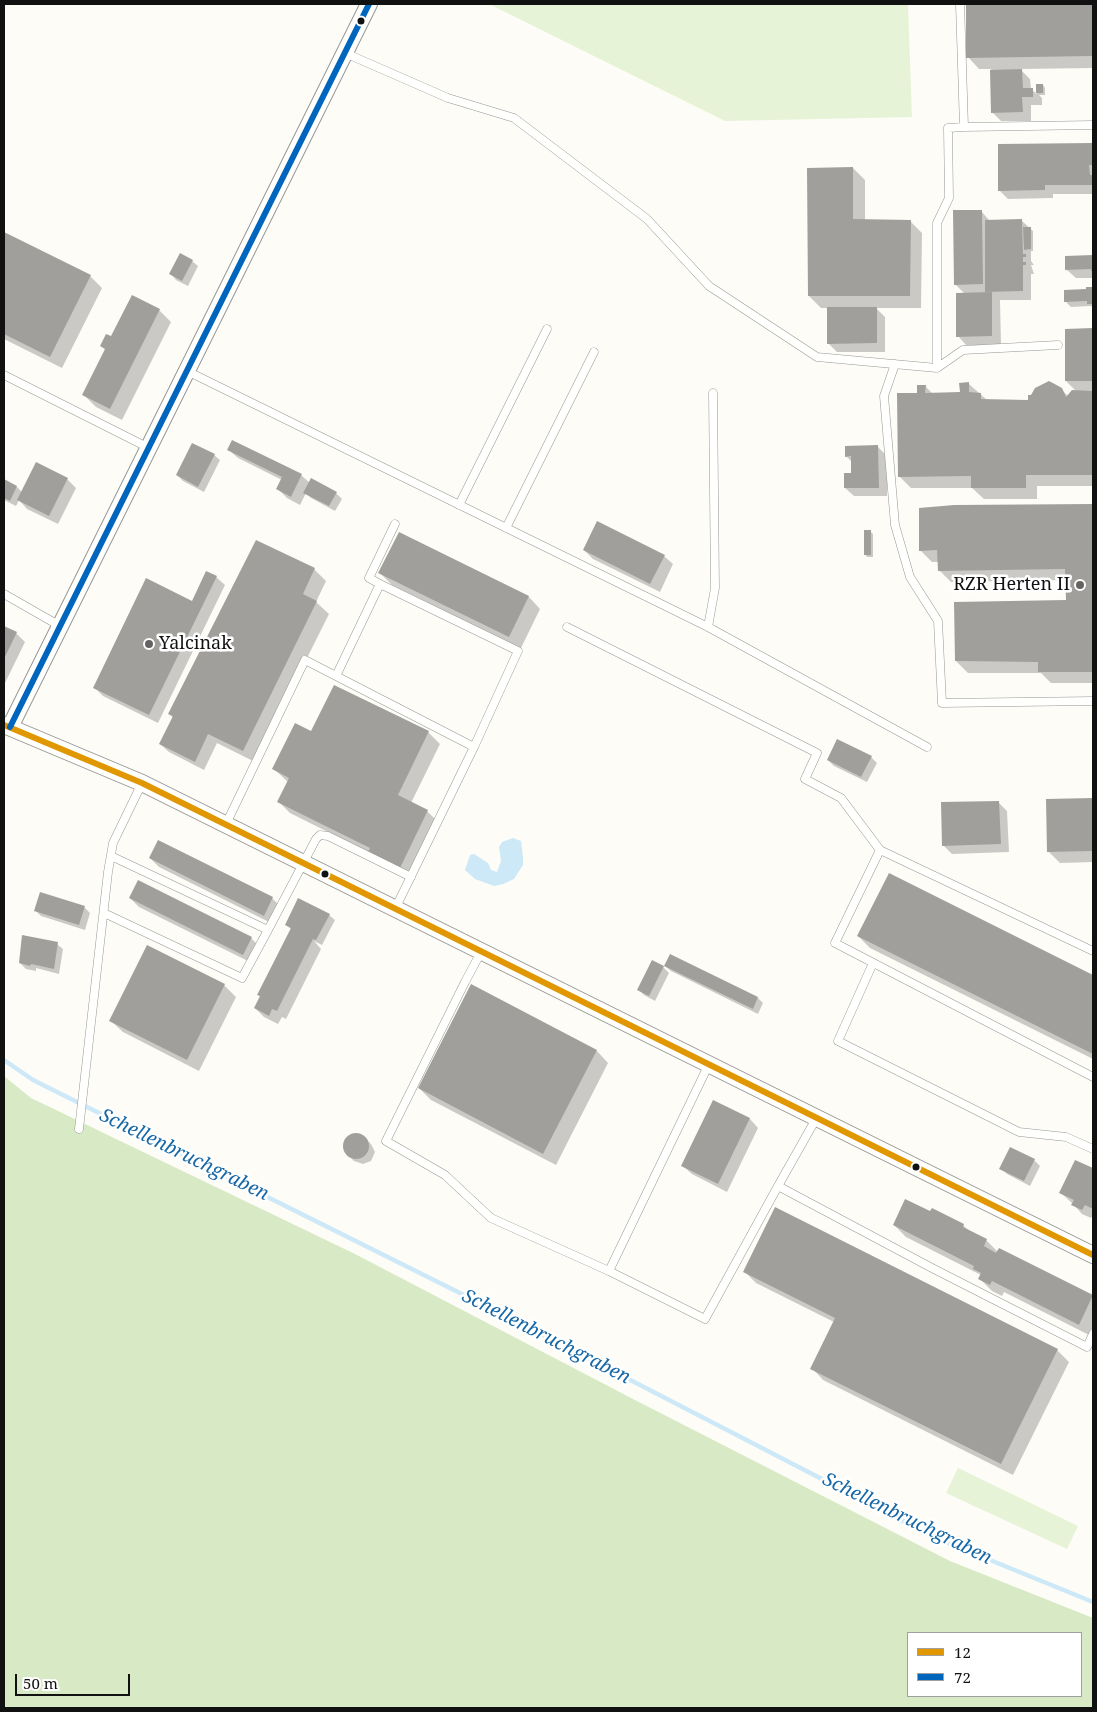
<!DOCTYPE html>
<style>
body{margin:0}
#map{position:relative;width:1097px;height:1712px;overflow:hidden;background:#fdfcf7;font-family:"Noto Serif",serif}
canvas{display:block}
.frame{position:absolute;inset:0;border:5px solid #111;pointer-events:none}
.legend{position:absolute;left:907px;top:1632px;width:175px;height:65px;box-sizing:border-box;background:#fff;border:1px solid #a0a0a0;margin:0;padding:6px 9px;list-style:none;font-size:15px;color:#111}
.legend li{display:flex;align-items:center;gap:10px;height:25px}
.legend b{width:25px;border:1px solid #a0a0a0}
.scale{position:absolute;left:15px;top:1674px;width:115px;height:22px;box-sizing:border-box;border:2px solid #111;border-top:0;padding-left:6px;font-size:15px;line-height:18px;white-space:nowrap;color:#111;-webkit-text-stroke:4px #fff;paint-order:stroke}
</style>
<div id="map">
<canvas width="1097" height="1712"></canvas>
<div class="frame"></div>
<ul class="legend">
<li><b style="height:6px;background:#e09702"></b>12</li>
<li><b style="height:6px;background:#0065bd"></b>72</li>
</ul>
<div class="scale">50 m</div>
</div>
<script>
const ctx = document.querySelector('canvas').getContext('2d');
ctx.lineJoin = 'round';
function fill(path, color) { ctx.fillStyle = color; ctx.fill(path, 'evenodd'); }
const toPath = rows => new Path2D(rows.map(r => 'M' + r).join(''));
function trace(path, color, width, dash) { ctx.strokeStyle = color; ctx.lineWidth = width; ctx.lineCap = dash ? 'butt' : 'round'; ctx.setLineDash(dash || []); ctx.stroke(path); }
function drawText(font, color, halo, rows, align = 'center') {
  ctx.font = font + ' "Noto Serif",serif'; ctx.lineWidth = 5; ctx.setLineDash([]); ctx.textBaseline = 'middle'; ctx.strokeStyle = halo; ctx.fillStyle = color; for (const [text, x, y, turn = 0] of rows) {
    ctx.save(); ctx.translate(x, y); ctx.rotate((+turn || 0) * Math.PI / 180); ctx.textAlign = isNaN(turn) ? turn : align; if (halo) ctx.strokeText(text, 0, 0); ctx.fillText(text, 0, 0); ctx.restore();
  }
}
fill(toPath([
 [489,4,908,4,912,117,725,121],
 [958,1468,1078,1526,1067,1549,946,1493]
]), '#e7f3d7');
fill(toPath([
 [4,1076,31,1098,355,1254,633,1399,950,1561,1093,1618,1093,1708,4,1708],
 [908,1633,1081,1633,1081,1696,908,1696]
]), '#d8eac5');
fill(toPath([
 [513,838,521,841,523,857,523,865,514,879,503,884,494,886,475,879,465,870,470,855,474,854,488,863,491,870,497,872,501,861,499,847,502,842]
]), '#cde8f7');
fill(toPath([
 [967,4,1093,4,1093,68,1020,69,1030,79,1031,89,1037,94,1037,85,1043,85,1045,88,1045,95,1039,95,1042,98,1042,105,1031,105,1031,121,1001,121,992,112,991,69,979,69,968,57],
 [1093,144,1093,194,1053,194,1053,198,1008,199,999,190,999,145],
 [853,168,865,180,865,221,910,221,922,233,921,308,876,308,885,317,885,352,837,352,828,343,828,308,821,308,809,296],
 [981,211,990,221,1022,221,1033,231,1033,251,1031,251,1031,261,1034,265,1031,265,1034,274,1031,274,1031,300,1000,300,1001,345,966,345,958,336,965,294,955,284],
 [4,233,90,276,102,288,62,368,4,339],
 [1093,256,1093,278,1076,278,1067,270,1066,257],
 [192,261,198,266,188,286,176,280,171,274],
 [1093,289,1093,308,1091,306,1071,307,1065,301,1065,291],
 [159,310,171,322,122,420,96,407,84,395,106,350,102,346],
 [1066,330,1093,330,1093,486,1037,486,1037,499,984,499,972,488,911,488,899,476,919,394,925,386,933,394,961,394,969,384,987,400,1030,401,1061,389,1068,396,1076,391,1066,381],
 [233,442,301,475,310,483,336,493,342,499,335,511,311,498,306,493,300,505,287,498,278,489,282,480,238,458,229,450],
 [878,447,887,456,887,496,854,496,845,488,852,474,852,462,846,456],
 [214,455,220,460,204,492,183,481,177,475],
 [67,479,76,488,58,524,27,509,19,500,16,506,4,500,4,480,17,487,22,492],
 [1093,505,1093,683,1051,683,1041,673,968,673,956,661,1067,601,1067,580,951,582,939,570,939,562,932,562,920,550,954,507],
 [870,531,873,534,873,557,867,557,865,554],
 [400,534,529,597,540,609,521,648,392,585,380,573],
 [584,550,664,556,673,564,660,592,593,559],
 [314,569,326,581,316,602,329,614,255,762,217,743,204,770,169,752,160,744,173,718,169,714],
 [216,577,225,585,158,723,103,696,94,687,192,602],
 [4,627,16,633,25,642,5,683],
 [311,732,428,732,440,744,411,803,427,811,439,823,412,879,370,853,290,813,278,801,288,782,274,769],
 [871,757,877,763,867,782,834,766,828,760],
 [1093,799,1093,862,1060,863,1048,851,1047,800],
 [998,802,1007,811,1009,852,952,854,943,845],
 [159,841,272,898,281,907,273,924,159,867,150,858],
 [890,875,1093,976,1093,1059,870,948,858,936],
 [130,898,251,938,260,947,252,963,139,907],
 [84,907,90,913,85,930,41,916,36,911],
 [329,915,335,920,322,945,314,941,321,949,286,1019,282,1017,278,1024,264,1017,255,1008,261,997,259,995,291,929,286,925],
 [57,944,63,949,59,974,36,968,36,971,26,969,20,963],
 [665,966,758,998,763,1003,758,1014,671,971],
 [663,967,669,973,655,1001,644,995,639,990],
 [224,985,236,997,199,1071,123,1032,111,1021],
 [472,986,597,1051,608,1063,556,1165,431,1100,419,1088],
 [714,1102,750,1119,758,1128,727,1192,692,1174,683,1166],
 [356,1134,365,1138,371,1144,375,1152,371,1161,363,1164,354,1161,348,1155,344,1146,348,1138],
 [1034,1160,1040,1166,1030,1186,1007,1174,1001,1168],
 [1076,1161,1093,1170,1093,1215,1091,1218,1082,1214,1073,1204,1061,1193],
 [931,1213,963,1225,970,1232,986,1240,998,1252,999,1250,1093,1296,1093,1332,1091,1336,1004,1292,1002,1296,992,1291,980,1279,981,1276,979,1274,906,1237,894,1225],
 [744,1271,1057,1350,1069,1362,1013,1475,823,1380,812,1368,834,1322,756,1283]
]), '#0003');
trace(toPath([
 [4,1060,33,1080,522,1324,936,1538,1093,1602]
]), '#cde8f7', 4.5);
fill(toPath([
 [966,4,1093,4,1093,56,966,58],
 [1022,69,1023,88,1033,88,1033,97,1022,97,1023,112,991,113,990,70],
 [1036,84,1043,84,1043,93,1036,93],
 [1093,143,1093,165,1089,165,1090,175,1093,175,1093,185,1045,185,1045,190,998,191,998,144],
 [853,167,853,219,911,220,910,296,808,296,807,168],
 [953,210,982,210,983,284,954,285],
 [1022,219,1023,254,1026,254,1026,257,1023,257,1023,262,1026,262,1026,265,1023,265,1023,291,985,292,985,220],
 [1023,227,1031,227,1031,249,1024,250],
 [4,232,91,275,50,357,4,334],
 [180,253,193,260,182,281,169,274],
 [1093,255,1093,271,1091,271,1091,269,1065,270,1065,256],
 [1086,287,1093,287,1093,304,1087,304,1087,301,1064,302,1064,290,1086,289],
 [992,292,992,336,956,337,956,293],
 [132,295,160,309,110,409,82,395,105,349,100,346,106,334,111,336],
 [827,307,877,307,877,343,827,344],
 [1093,328,1093,381,1065,381,1065,329],
 [1049,381,1062,388,1066,397,1072,390,1093,391,1093,475,1026,475,1026,488,971,488,971,476,898,477,897,393,917,393,917,385,926,385,925,393,960,392,959,383,969,382,969,392,981,393,981,399,1028,400,1028,395,1031,395,1035,388],
 [232,440,302,474,291,497,276,489,282,477,227,450],
 [192,443,215,454,198,487,176,475],
 [878,445,879,488,844,488,844,473,851,473,851,456,845,457,845,446],
 [36,462,68,478,49,516,17,500],
 [311,478,337,492,329,506,303,493],
 [4,479,17,486,10,501,4,498],
 [1093,504,1093,672,1038,672,1038,662,955,661,954,602,1066,600,1065,569,938,571,937,550,919,551,919,508,954,505],
 [597,521,665,555,650,584,583,550],
 [864,530,871,530,871,555,864,555],
 [399,532,529,596,509,637,378,573],
 [256,540,315,568,303,594,317,601,243,751,208,734,195,762,159,744,173,716,168,714],
 [206,571,217,576,149,715,93,688,146,578,192,601],
 [4,626,17,632,4,659],
 [334,685,429,731,398,795,428,810,400,868,368,852,370,848,277,802,289,778,272,769,295,723,311,731],
 [837,739,872,756,861,777,827,760],
 [1093,798,1093,851,1047,852,1046,799],
 [999,801,1001,844,942,846,941,802],
 [158,840,273,897,264,916,149,858],
 [889,873,1093,975,1093,1054,857,936],
 [138,880,252,937,243,955,129,898],
 [40,892,85,906,79,925,34,911],
 [298,898,330,914,316,940,313,939,277,1011,272,1009,269,1016,254,1008,260,996,257,995,291,928,285,925],
 [22,935,58,942,54,969,31,964,30,966,19,963],
 [147,945,225,984,187,1060,109,1021],
 [670,954,758,997,753,1009,664,966],
 [652,960,664,966,649,996,637,990],
 [471,984,597,1050,543,1154,418,1088],
 [713,1100,750,1118,718,1184,681,1166],
 '343 1146a13 13 0 1 1 26 0a13 13 0 1 1-26 0Z',
 [1010,1147,1035,1159,1024,1181,999,1169],
 [1075,1160,1093,1168,1093,1209,1085,1205,1082,1210,1071,1205,1074,1200,1059,1193],
 [905,1199,930,1211,932,1208,964,1224,963,1227,987,1239,984,1246,996,1253,999,1248,1093,1295,1079,1325,992,1281,990,1285,978,1279,981,1273,973,1269,974,1266,893,1225],
 [775,1207,1058,1349,1001,1464,810,1369,835,1318,743,1272]
]), '#a19f9c');
const lane = toPath([
 [345,53,448,98,514,118,647,219,709,286,817,357,937,368,937,223,949,198,948,128,964,127,960,4],
 [964,127,1093,125],
 [895,364,884,396,895,525,910,577,938,621,942,703,1093,701],
 [937,368,963,350,1058,345],
 [187,371,708,627,927,747],
 [4,375,149,448],
 [459,505,547,329],
 [506,528,594,352],
 [4,594,60,626],
 [567,627,817,753,805,779,841,798,880,850,1093,951],
 [708,627,715,588,713,393],
 [336,676,474,747,518,651,380,584],
 [226,824,305,660,336,676,380,584,369,578,395,524],
 [880,850,835,943,1093,1077],
 [111,856,268,930,316,839,320,835,328,836,411,877],
 [395,909,474,747],
 [104,913,242,978,268,930],
 [481,952,465,982,386,1141,445,1175,491,1218,609,1271],
 [873,963,838,1041,1019,1132,1066,1137,1093,1149],
 [709,1064,609,1271,705,1319,778,1186],
 [817,1117,778,1186,932,1268,1087,1347,1093,1334],
 [79,1129,108,872,113,843,142,783]
]);
const street = toPath([
 [4,725,142,783,1093,1255],
 [10,727,369,4]
]);
trace(lane, '#979795', 9);
trace(street, '#979795', 18);
trace(lane, '#fffffe', 8);
trace(street, '#fffffe', 16);
trace(toPath([
 [4,725,142,783,1093,1255]
]), '#e09702', 6);
trace(toPath([
 [10,727,369,4]
]), '#0065bd', 6);
for (const [x, y, r, color] of [
 [361,21,4.5,"#111"],
 [1080,585,5,"#646362"],
 [149,644,5,"#646362"],
 [325,874,4.5,"#111"],
 [916,1167,4.5,"#111"]
]) { const dot = new Path2D(); dot.arc(x, y, r, 0, 2 * Math.PI); ctx.fillStyle = color; ctx.fill(dot); trace(dot, '#fff', 2); }
drawText('18px', '#111', '#fff', [
 ["RZR Herten II",1070,585],
 ["Yalcinak",159,644,"left"]
], 'right');
drawText('italic 19px', '#1768a6', '#fff', [
 ["Schellenbruchgraben",184,1155,26],
 ["Schellenbruchgraben",546,1337,27],
 ["Schellenbruchgraben",907,1519,26]
]);
</script>
